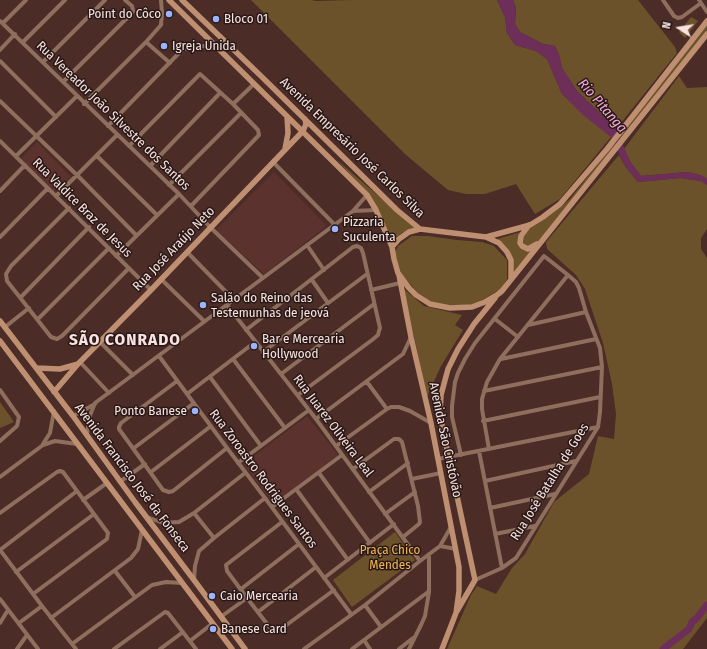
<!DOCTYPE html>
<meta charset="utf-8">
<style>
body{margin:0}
#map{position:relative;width:707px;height:649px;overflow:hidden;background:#4c2c27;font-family:"Fira Sans Condensed",sans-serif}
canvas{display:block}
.north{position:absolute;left:659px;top:8px;width:40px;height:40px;-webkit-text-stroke:3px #281917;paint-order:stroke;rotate:282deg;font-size:11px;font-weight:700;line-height:16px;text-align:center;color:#f9e2df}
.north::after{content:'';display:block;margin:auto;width:14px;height:18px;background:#f9e2df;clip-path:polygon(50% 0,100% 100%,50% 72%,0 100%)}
</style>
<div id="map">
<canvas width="707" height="649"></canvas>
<div class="north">N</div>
</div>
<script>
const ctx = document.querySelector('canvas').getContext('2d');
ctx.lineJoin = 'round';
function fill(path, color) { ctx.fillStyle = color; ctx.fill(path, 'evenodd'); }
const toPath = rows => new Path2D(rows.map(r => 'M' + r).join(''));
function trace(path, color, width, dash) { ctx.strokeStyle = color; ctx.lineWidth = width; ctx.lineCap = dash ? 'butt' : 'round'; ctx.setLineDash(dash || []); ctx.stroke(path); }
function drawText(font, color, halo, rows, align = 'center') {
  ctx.font = font + ' "Fira Sans Condensed",sans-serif'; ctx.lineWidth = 3; ctx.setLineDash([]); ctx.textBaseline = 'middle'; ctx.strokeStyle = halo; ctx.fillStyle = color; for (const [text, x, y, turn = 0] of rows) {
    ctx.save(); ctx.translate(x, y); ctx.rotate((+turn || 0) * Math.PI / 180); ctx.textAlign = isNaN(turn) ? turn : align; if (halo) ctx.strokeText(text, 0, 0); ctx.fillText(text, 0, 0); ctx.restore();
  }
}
fill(toPath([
 [37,142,71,177,54,192,21,159],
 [274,172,327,226,264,274,216,230],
 [307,416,338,455,274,504,243,464]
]), '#5b322d');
fill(toPath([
 [251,0,312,0,315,1,355,0,497,0,505,17,507,33,515,45,536,51,547,59,562,94,611,137,560,199,535,214,516,184,485,194,466,194,448,190,406,155],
 [513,0,638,0,675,47,677,53,616,129,577,91,562,68,559,55,555,46,543,44,520,32,515,24,516,8],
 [691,17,698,21,685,38,679,32],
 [707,25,707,30,514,272,511,257,494,240,527,230,553,213,570,199],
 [679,76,687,88,707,87,707,179,703,176,688,172,641,176,631,163,624,149],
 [619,155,625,166,638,182,680,178,701,181,707,185,707,229,701,238,701,249,707,258,707,618,683,649,447,649,471,595,477,586,496,594,512,568,525,554,554,502,589,474,598,436,614,439,616,414,612,384,603,343,585,289,576,275,547,249,546,242],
 [336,159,406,220,415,228,402,233,392,241,367,193],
 [412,236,428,236,457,240,482,242,494,246,507,260,507,279,502,288,479,302,469,306,438,305,428,300,417,292,401,273,397,261,395,252,398,246],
 [404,289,424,306,462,315,455,325,463,330,441,366,427,397],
 [0,402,14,422,0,428],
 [395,532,415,560,352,607,333,580]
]), '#6c522b');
fill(toPath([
 [497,0,513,0,516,8,515,24,520,32,543,44,555,46,559,55,562,68,577,91,616,129,631,163,641,176,688,172,703,176,707,179,707,185,701,181,681,178,638,182,625,166,611,137,583,115,562,94,547,59,536,51,515,45,507,33,505,17]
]), '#6d2e59');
trace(toPath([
 [663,649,689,629,692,622,697,618,707,605]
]), '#6d2e59', 7);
trace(toPath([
 [663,0,674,16,678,18,682,17,701,3],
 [699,0,707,12],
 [0,21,179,194,211,228,263,278],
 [3,23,26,0],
 [23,42,65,0],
 [146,42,170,63],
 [0,50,15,34],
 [0,61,56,117],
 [43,62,105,0],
 [63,82,132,13,133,11,132,6,125,0],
 [0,101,78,176,136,235],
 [84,104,146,42,161,25,162,13,161,0],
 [233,104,254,84],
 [108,126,180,52,184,49,204,46,218,49],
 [0,141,151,290],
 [129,146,200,74,233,104,258,130,259,135,191,206],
 [16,156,77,96],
 [97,156,157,215],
 [273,162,334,224],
 [150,166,220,93],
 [169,185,241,113],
 [0,191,25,165],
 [56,196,117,135],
 [69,208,11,266,6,274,7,281,51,337,57,339,62,336,129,268],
 [353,211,376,210],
 [0,237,48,188],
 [307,245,324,270],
 [187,252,234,300],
 [116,256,179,194],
 [161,279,204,321],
 [312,280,328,303],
 [371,290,400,283],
 [21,297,89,227],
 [227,305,316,419,420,561],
 [38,319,109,248],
 [495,319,518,337],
 [528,325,586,312],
 [5,327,29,308],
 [246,330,353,247,357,246,361,248,363,253,380,328,379,331,378,335,372,340,298,395],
 [100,342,133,375],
 [263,352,367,274],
 [159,356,227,448,265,498,351,614],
 [233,359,285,428],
 [501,359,596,339],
 [80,362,109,393],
 [281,374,374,304],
 [210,377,261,446],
 [177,381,121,423,119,427,119,429,163,490,169,492,173,491,227,448],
 [367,382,387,409],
 [0,390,19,417,17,426,0,441],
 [484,391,602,367],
 [187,394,255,342],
 [73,416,95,404],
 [316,419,403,354,411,337],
 [483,421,600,397],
 [87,435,89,418,95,403,353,211,367,195],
 [43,444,50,433,54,411],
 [336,446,387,409,391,407,399,407,410,411,431,423],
 [134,448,194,403],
 [489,449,482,409,482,399,487,382,500,359,568,275],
 [479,451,502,568],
 [461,455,452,417,452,406,455,382,458,373,465,359,475,343,544,256,568,275,576,282,579,288,586,312,600,348,602,367,600,412,598,427,516,558,502,568,475,580],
 [438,459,598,427],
 [238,463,309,410],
 [353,469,394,439,399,439,402,442,418,506,420,522,419,524,403,537],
 [151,472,211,426],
 [319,473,370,543],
 [0,477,43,445,55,441,77,444],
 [412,479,441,473],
 [121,481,145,464],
 [485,481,576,461],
 [296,489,348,560],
 [369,492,408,463],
 [83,500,107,483],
 [272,507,342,455],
 [490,508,555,494],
 [0,513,57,472,60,471,63,472,108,533,107,539,33,594],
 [194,513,214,538],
 [385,514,415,492],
 [147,517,163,523,179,522,194,513,245,473],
 [282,522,226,565,227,571,247,598,271,629,273,631,277,632,334,590],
 [495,534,535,526],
 [440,546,456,549],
 [115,571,135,597],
 [16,572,94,514],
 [324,578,394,524],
 [194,580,195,566,199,551,214,538,265,498],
 [241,589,299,544],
 [0,599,38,649],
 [365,605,381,627],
 [258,612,316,567],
 [222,616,247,598],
 [51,618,131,558,138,549,142,530],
 [0,623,8,610],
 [19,623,42,606],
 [364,640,370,649],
 [190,641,213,623],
 [72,644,152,585,166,582,182,583],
 [17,649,27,635],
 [76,649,42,606,0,550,77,491],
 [114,649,165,612,168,613,196,649],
 [160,649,183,632],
 [304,649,365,605,420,561,440,546,451,527],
 [352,649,428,592],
 [399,649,413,638],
 [409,649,421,625,425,616,429,592,429,554]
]), '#8e6f5d', 4);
trace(toPath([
 [169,0,367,195,376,210,392,247,394,259,398,273,409,288,416,295,430,304,450,308,472,307,485,302,497,295,502,291,707,34],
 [182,0,262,77,397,210,420,229,486,237,530,225,543,217,560,204,607,149,707,21],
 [285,149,288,133,287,116],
 [529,225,521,236,520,243,522,246,528,249,537,244],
 [486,237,499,243,507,252,511,260,511,278],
 [392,247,399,239,409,232,420,229],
 [399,275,411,337,431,423,459,567,459,591,456,613,442,649],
 [0,321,73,416,135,502,194,580,245,649],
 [0,341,232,649],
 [37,368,60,369,78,364],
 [54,392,78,364,151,290,303,131,306,124,305,119],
 [457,611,475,580,445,440,440,414,441,395,448,369,458,349,474,324,495,298]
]), '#bf8f72', 5.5);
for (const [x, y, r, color] of [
 [169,14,4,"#9bb4fd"],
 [216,19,4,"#9bb4fd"],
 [164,46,4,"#9bb4fd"],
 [335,229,4,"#9bb4fd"],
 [203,305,4,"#9bb4fd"],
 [254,346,4,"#9bb4fd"],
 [195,411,4,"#9bb4fd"],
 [212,596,4,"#9bb4fd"],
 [213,629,4,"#9bb4fd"]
]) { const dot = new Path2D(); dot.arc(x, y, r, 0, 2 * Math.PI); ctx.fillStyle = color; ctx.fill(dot); trace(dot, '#281917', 1.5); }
drawText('13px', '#f9e2df', '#281917', [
 ["Point do Côco",161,14,"right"],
 ["Bloco 01",224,19],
 ["Igreja Unida",172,46],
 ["Pizzaria",343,222],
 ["Suculenta",343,237],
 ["Salão do Reino das",211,298],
 ["Testemunhas de jeová",211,313],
 ["Bar e Mercearia",262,339],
 ["Hollywood",262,354],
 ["Ponto Banese",187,411,"right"],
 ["Caio Mercearia",220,596],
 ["Banese Card",221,629]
], 'left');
drawText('13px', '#f9e2df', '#281917', [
 ["Rua Vereador João Silvestre dos Santos",113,116,44],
 ["Avenida Empresário José Carlos Silva",352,148,44],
 ["Rua Valdice Braz de Jesus",82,208,45],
 ["Rua José Araújo Neto",174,249,-46],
 ["Rua Juarez Oliveira Leal",333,426,53],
 ["Avenida São Cristóvão",445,440,78],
 ["Avenida Francisco José da Fonseca",132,478,53],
 ["Rua Zoroastro Rodrigues Santos",263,479,53],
 ["Rua José Batalha de Goes",550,482,-58]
]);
drawText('13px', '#f4b552', '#281917', [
 ["Praça Chico",390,550],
 ["Mendes",390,565]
]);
drawText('italic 14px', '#f5a8d9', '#281917', [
 ["Rio Pitanga",602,106,49]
]);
ctx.letterSpacing = '1px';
drawText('bold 17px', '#f9e2df', '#281917', [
 ["SÃO CONRADO",125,340]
]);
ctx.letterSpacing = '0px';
</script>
